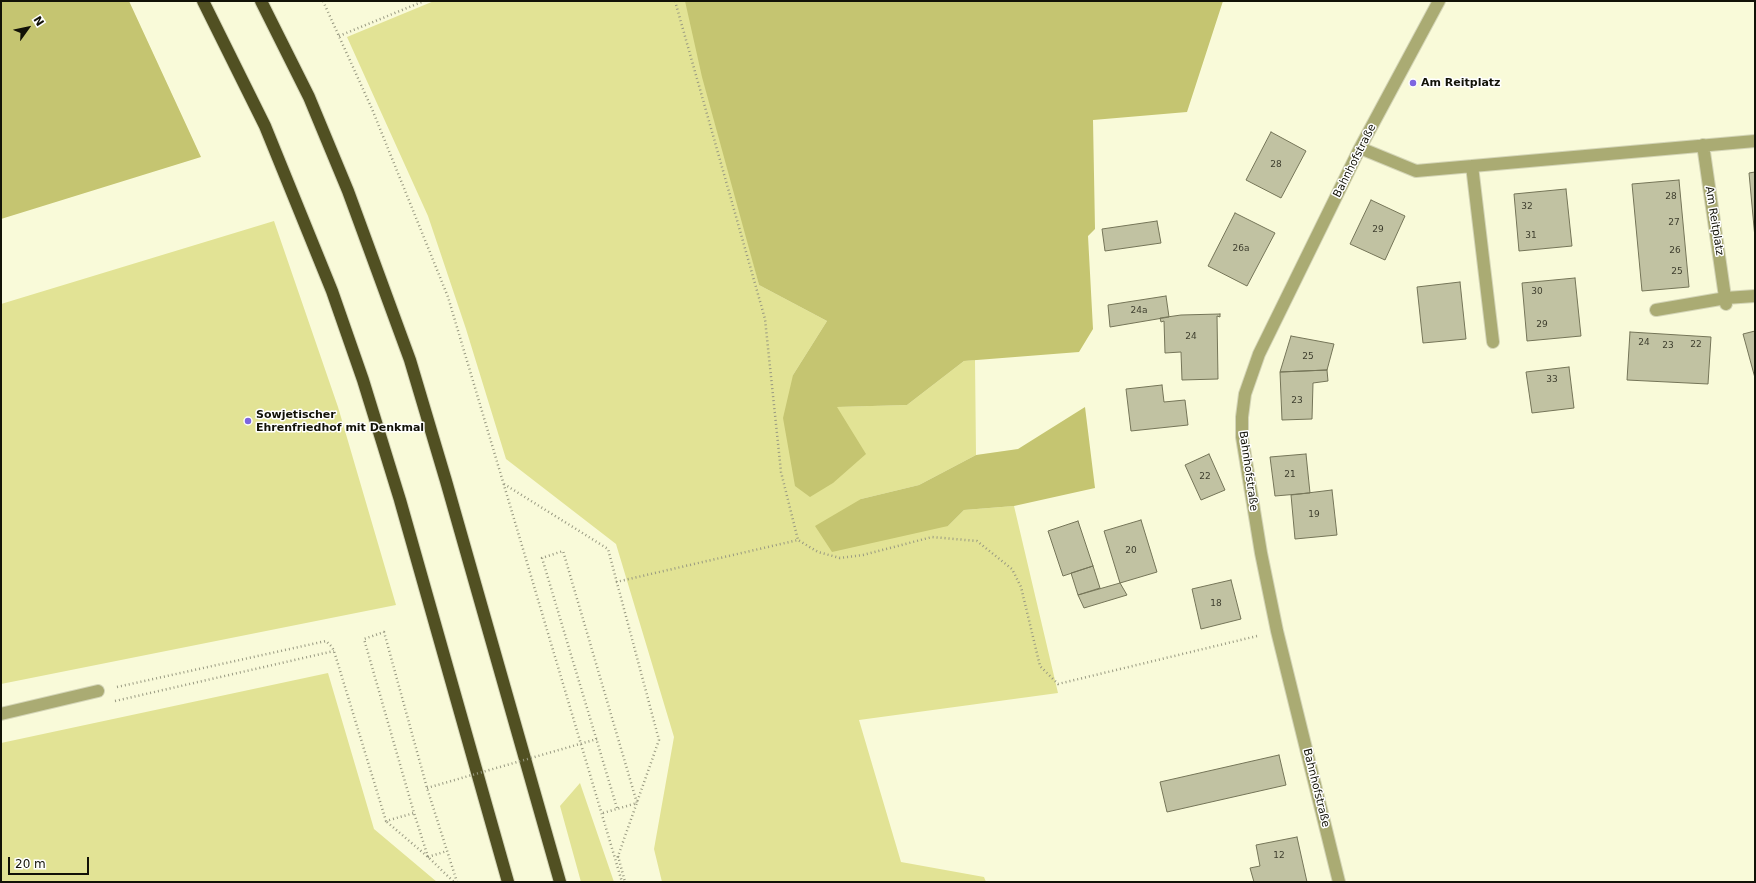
<!DOCTYPE html>
<meta charset="utf-8">
<style>
body{margin:0}
#map{position:relative;width:1756px;height:883px;overflow:hidden;background:#f9fad9;font-family:"DejaVu Sans",sans-serif}
canvas{display:block}
.frame{position:absolute;inset:0;border:2px solid #121207;pointer-events:none}
.north{position:absolute;left:8px;top:8px;width:40px;height:40px;-webkit-text-stroke:3px #fff;paint-order:stroke;rotate:57deg;font-size:11px;font-weight:700;line-height:16px;text-align:center;color:#121207}
.north::after{content:'';display:block;margin:auto;width:14px;height:18px;background:#121207;clip-path:polygon(50% 0,100% 100%,50% 72%,0 100%)}
.scale{position:absolute;left:8px;top:857px;width:81px;height:18px;box-sizing:border-box;border:2px solid #121207;border-top:0;padding-left:5px;font-size:12px;line-height:14px;white-space:nowrap;color:#121207;-webkit-text-stroke:3px #fff;paint-order:stroke}
</style>
<div id="map">
<canvas width="1756" height="883"></canvas>
<div class="frame"></div>
<div class="north">N</div>
<div class="scale">20 m</div>
</div>
<script>
const ctx = document.querySelector('canvas').getContext('2d');
ctx.lineJoin = 'round';
function fill(path, color) { ctx.fillStyle = color; ctx.fill(path, 'evenodd'); }
const toPath = rows => new Path2D(rows.map(r => 'M' + r).join(''));
function trace(path, color, width, dash) { ctx.strokeStyle = color; ctx.lineWidth = width; ctx.lineCap = dash ? 'butt' : 'round'; ctx.setLineDash(dash || []); ctx.stroke(path); }
function drawText(font, color, halo, rows, align = 'center') {
  ctx.font = font + ' "DejaVu Sans",sans-serif'; ctx.lineWidth = 3; ctx.setLineDash([]); ctx.textBaseline = 'middle'; ctx.strokeStyle = halo; ctx.fillStyle = color; for (const [text, x, y, turn = 0] of rows) {
    ctx.save(); ctx.translate(x, y); ctx.rotate((+turn || 0) * Math.PI / 180); ctx.textAlign = isNaN(turn) ? turn : align; if (halo) ctx.strokeText(text, 0, 0); ctx.fillText(text, 0, 0); ctx.restore();
  }
}
fill(toPath([
 [434,1,688,1,759,285,827,321,793,375,836,407,907,405,964,361,975,360,976,455,919,485,861,499,948,526,964,510,1014,506,1058,693,859,720,901,862,984,877,986,882,662,882,654,849,674,737,616,544,506,459,466,329,428,216,347,37],
 [274,221,338,407,396,605,1,684,1,304],
 [328,673,374,829,437,882,1,882,1,743],
 [580,783,614,882,581,882,560,806]
]), '#e2e395');
fill(toPath([
 [1,1,129,1,201,157,1,219],
 [685,1,1223,1,1187,112,1093,120,1095,229,1088,236,1093,329,1079,352,964,361,907,405,837,407,866,454,833,483,810,497,795,486,783,418,793,375,827,321,759,285,702,77],
 [1085,407,1095,488,1014,506,964,510,948,526,832,552,815,526,861,499,919,485,976,455,1018,449]
]), '#c5c571');
const building = toPath([
 [1271,132,1306,151,1281,198,1246,180,1271,132],
 [1755,172,1755,238,1749,173,1755,172],
 [1679,180,1689,287,1642,291,1632,184,1679,180],
 [1566,189,1572,246,1519,251,1514,194,1566,189],
 [1371,200,1405,216,1385,260,1350,244,1371,200],
 [1235,213,1275,233,1247,286,1208,266,1235,213],
 [1157,221,1161,243,1105,251,1102,229,1157,221],
 [1575,278,1581,336,1527,341,1522,283,1575,278],
 [1460,282,1466,339,1423,343,1417,287,1460,282],
 [1166,296,1169,317,1110,327,1108,305,1166,296],
 [1220,314,1220,317,1217,316,1218,379,1182,380,1181,352,1165,353,1164,321,1161,322,1160,318,1181,315,1220,314],
 [1755,331,1755,378,1743,334,1755,331],
 [1630,332,1711,337,1708,384,1627,380,1630,332],
 [1291,336,1334,344,1327,370,1280,372,1291,336],
 [1569,367,1574,408,1532,413,1526,372,1569,367],
 [1327,370,1328,381,1313,383,1312,419,1282,420,1280,372,1327,370],
 [1162,385,1164,402,1185,400,1188,425,1131,431,1126,389,1162,385],
 [1209,454,1225,490,1201,500,1185,465,1209,454],
 [1306,454,1310,493,1275,496,1270,457,1306,454],
 [1332,490,1337,535,1295,539,1291,495,1332,490],
 [1141,520,1157,572,1120,583,1104,531,1141,520],
 [1078,521,1093,566,1063,576,1048,531,1078,521],
 [1093,566,1100,588,1078,595,1071,573,1093,566],
 [1231,580,1241,619,1201,629,1192,589,1231,580],
 [1120,583,1127,595,1084,608,1078,595,1120,583],
 [1279,755,1286,785,1167,812,1160,782,1279,755],
 [1297,837,1307,882,1254,882,1250,868,1260,866,1256,845,1297,837]
]);
fill(building, '#c1c2a2');
trace(building, '#757558', 1);
const lane = toPath([
 [1,714,98,691]
]);
const street = toPath([
 [1703,145,1726,304],
 [1360,148,1416,171,1755,141],
 [1472,166,1493,342],
 [1656,310,1726,298,1755,296],
 [1339,882,1277,631,1261,553,1242,437,1242,417,1245,394,1259,354,1360,148,1439,1]
]);
const highway = toPath([
 [203,1,265,126,332,291,363,380,400,500,508,882],
 [261,1,309,97,348,191,410,360,446,481,560,882]
]);
trace(lane, '#d4d5b7', 14);
trace(street, '#d4d5b7', 14);
trace(highway, '#d4d5b7', 14);
trace(toPath([
 [323,1,372,109,448,297,622,882],
 [675,1,765,319,781,472,798,540],
 [339,36,424,1],
 [504,484,608,549,659,740,617,859],
 [616,582,798,540,818,552,840,558,863,555,932,537,977,541,1012,569,1021,587,1040,666,1058,684,1257,636],
 [117,687,326,641,332,647,334,651,386,821,414,813],
 [115,701,334,651],
 [603,813,637,803,563,551,542,558,617,808],
 [387,822,428,857,454,882],
 [618,856,625,882],
 [428,857,414,813,364,639,384,632,427,788,457,882],
 [428,857,447,851]
]), '#989981', 2.5, [1, 3]);
trace(lane, '#aaab73', 12);
trace(street, '#aaab73', 12);
trace(highway, '#515022', 12);
trace(toPath([
 [427,788,597,739]
]), '#989981', 2.5, [1, 3]);
for (const [x, y, r, color] of [
 [1413,83,4,"#7d65e0"],
 [248,421,4,"#7d65e0"]
]) { const dot = new Path2D(); dot.arc(x, y, r, 0, 2 * Math.PI); ctx.fillStyle = color; ctx.fill(dot); trace(dot, '#fff', 1.5); }
drawText('9px', '#3e3e2e', null, [
 ["28",1276,165],
 ["28",1671,197],
 ["32",1527,207],
 ["27",1674,223],
 ["29",1378,230],
 ["31",1531,236],
 ["26a",1241,249],
 ["26",1675,251],
 ["25",1677,272],
 ["30",1537,292],
 ["24a",1139,311],
 ["29",1542,325],
 ["24",1191,337],
 ["24",1644,343],
 ["22",1696,345],
 ["23",1668,346],
 ["25",1308,357],
 ["33",1552,380],
 ["23",1297,401],
 ["21",1290,475],
 ["22",1205,477],
 ["19",1314,515],
 ["20",1131,551],
 ["18",1216,604],
 ["12",1279,856]
]);
drawText('bold 11px', '#121207', '#fff', [
 ["Am Reitplatz",1421,83],
 ["Sowjetischer",256,415],
 ["Ehrenfriedhof mit Denkmal",256,428]
], 'left');
drawText('11px', '#121207', '#fff', [
 ["Bahnhofstraße",1355,161,-63],
 ["Am Reitplatz",1714,221,81],
 ["Bahnhofstraße",1248,471,82],
 ["Bahnhofstraße",1316,788,76]
]);
</script>
